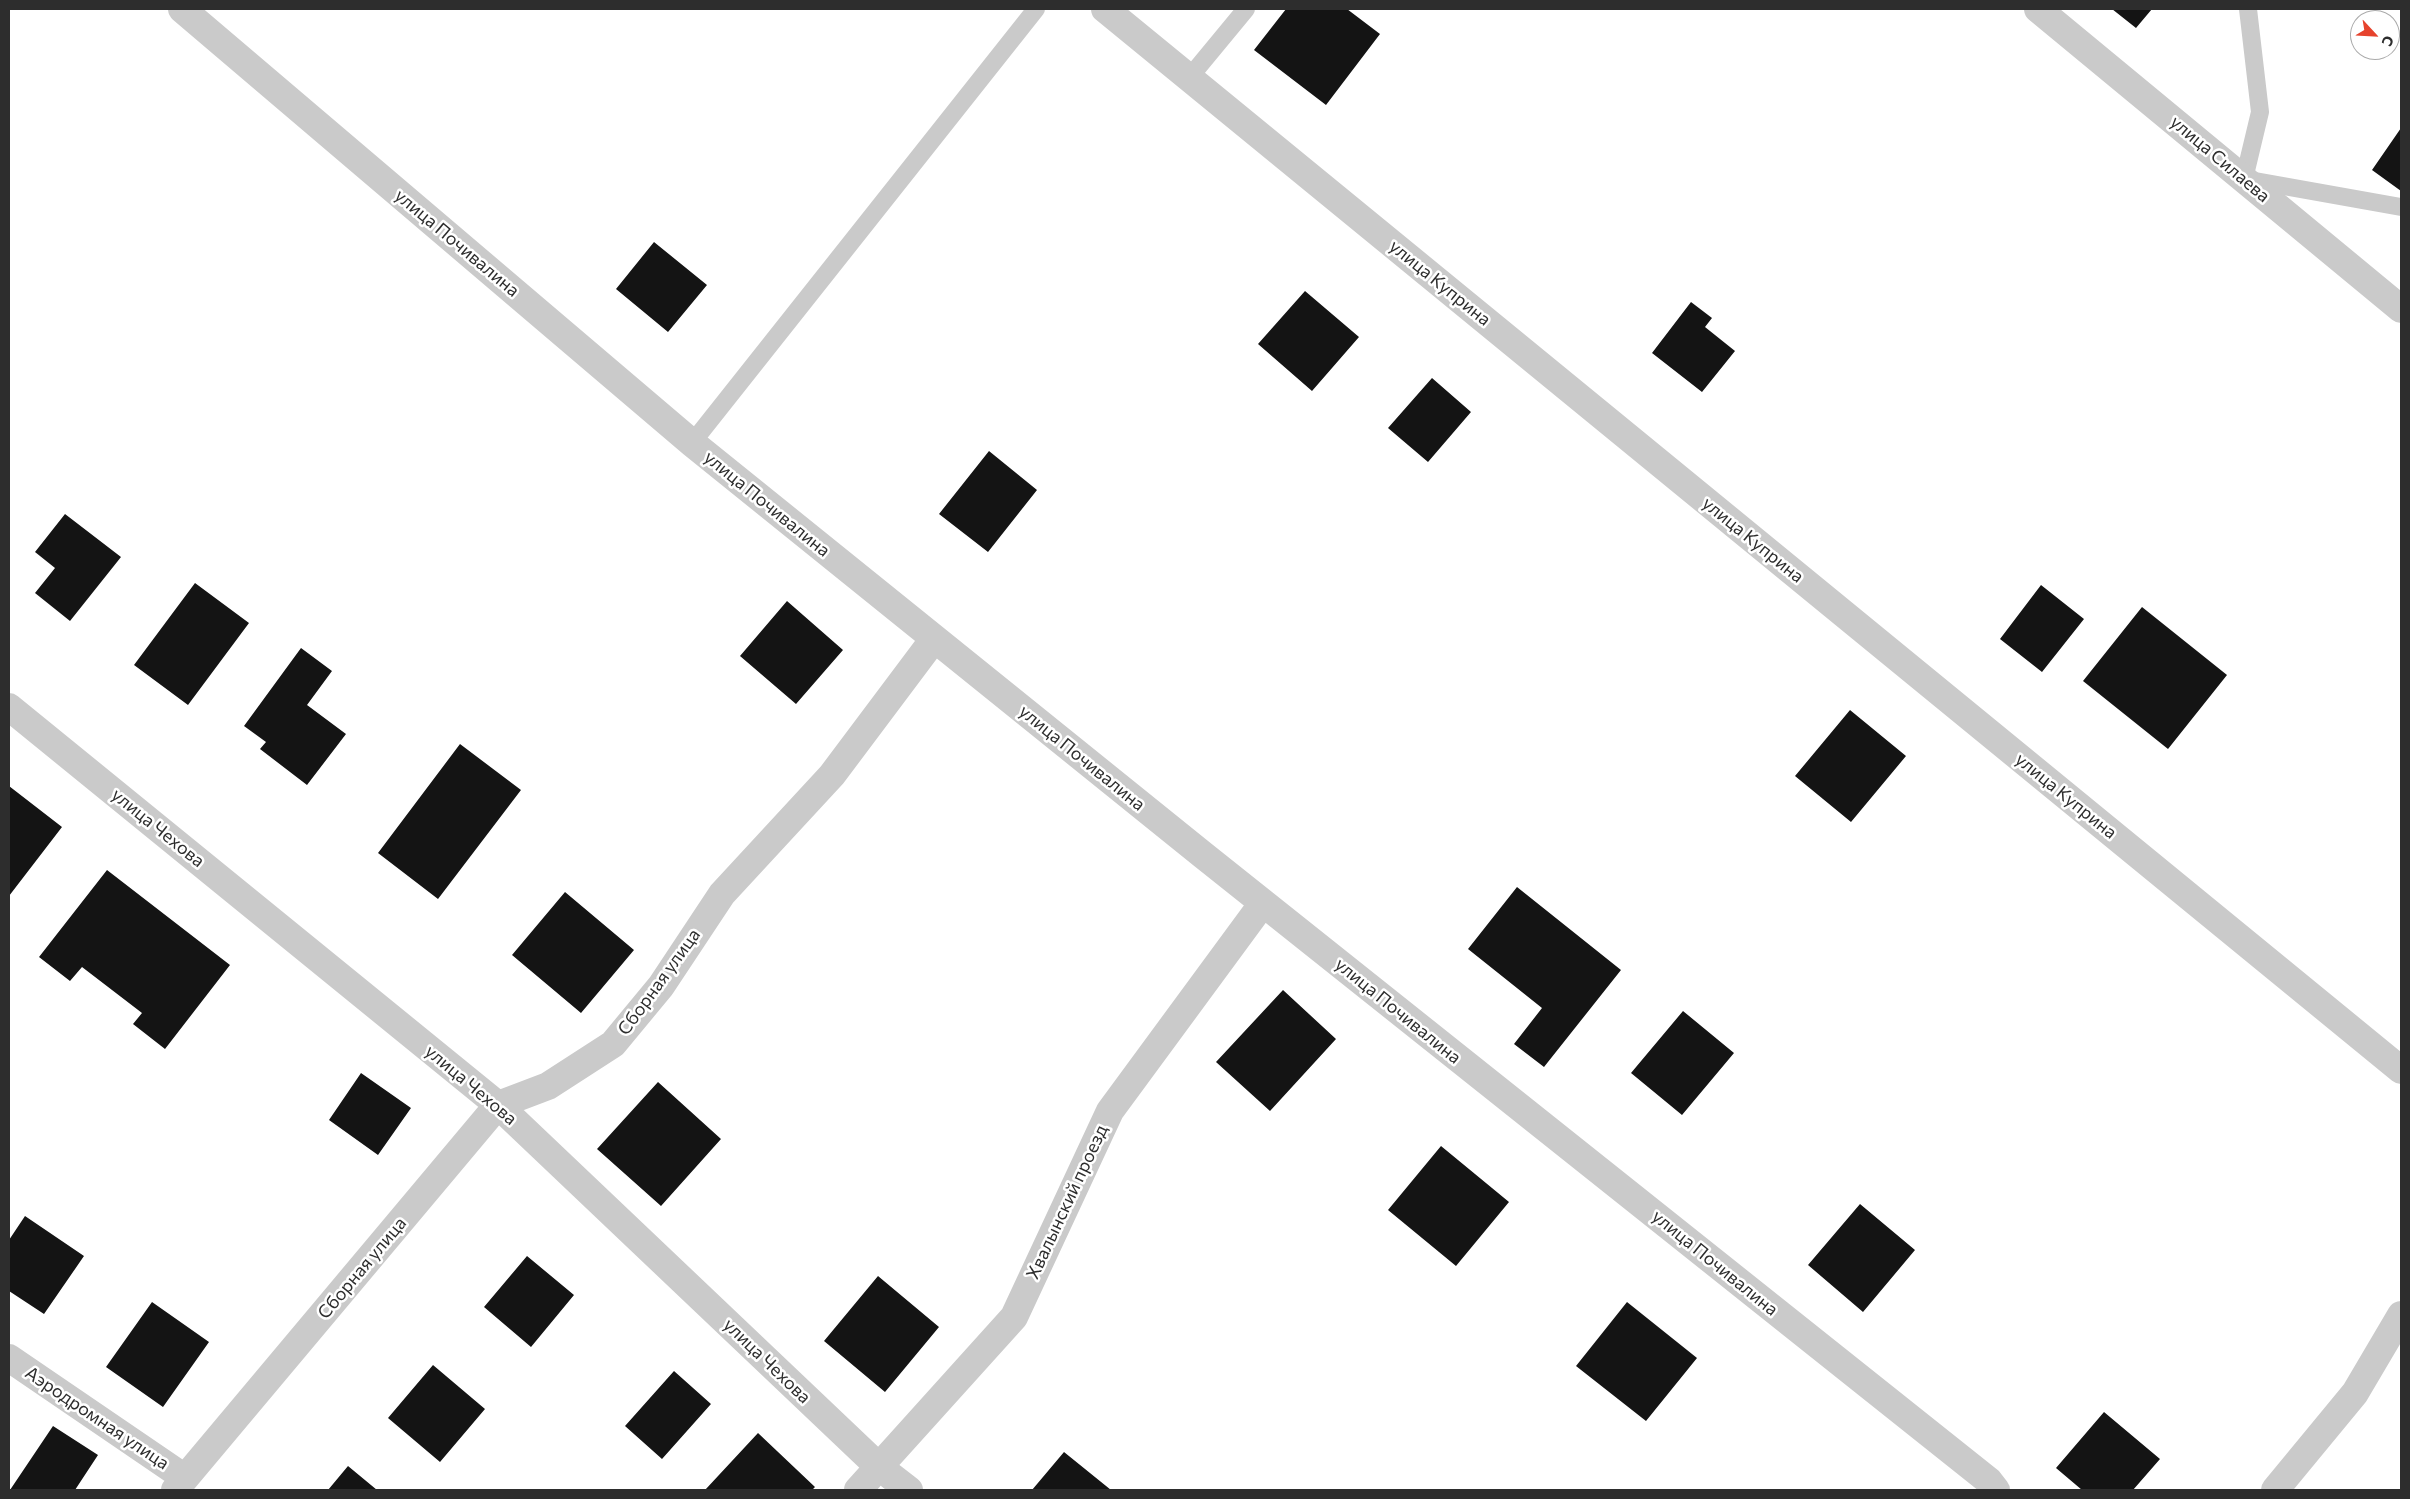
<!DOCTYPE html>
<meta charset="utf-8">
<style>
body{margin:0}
#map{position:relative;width:2410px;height:1499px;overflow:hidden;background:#fff;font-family:Commissioner,sans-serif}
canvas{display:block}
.frame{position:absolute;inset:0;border:10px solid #2d2d2d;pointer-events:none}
.north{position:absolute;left:2350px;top:10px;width:50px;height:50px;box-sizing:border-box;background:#fff;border:1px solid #ababab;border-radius:50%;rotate:115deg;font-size:14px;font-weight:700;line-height:20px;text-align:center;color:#2d2d2d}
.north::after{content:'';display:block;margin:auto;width:18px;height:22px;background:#e6432d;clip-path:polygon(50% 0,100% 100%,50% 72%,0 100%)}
</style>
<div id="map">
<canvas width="2410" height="1499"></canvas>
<div class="frame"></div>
<div class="north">С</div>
</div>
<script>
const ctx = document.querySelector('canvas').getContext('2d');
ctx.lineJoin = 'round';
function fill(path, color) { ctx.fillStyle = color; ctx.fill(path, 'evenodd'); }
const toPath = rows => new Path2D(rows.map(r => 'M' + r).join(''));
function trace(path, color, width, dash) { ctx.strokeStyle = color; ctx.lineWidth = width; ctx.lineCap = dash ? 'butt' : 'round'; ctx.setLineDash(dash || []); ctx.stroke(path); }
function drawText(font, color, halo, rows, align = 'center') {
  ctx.font = font + ' Commissioner,sans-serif'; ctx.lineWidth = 5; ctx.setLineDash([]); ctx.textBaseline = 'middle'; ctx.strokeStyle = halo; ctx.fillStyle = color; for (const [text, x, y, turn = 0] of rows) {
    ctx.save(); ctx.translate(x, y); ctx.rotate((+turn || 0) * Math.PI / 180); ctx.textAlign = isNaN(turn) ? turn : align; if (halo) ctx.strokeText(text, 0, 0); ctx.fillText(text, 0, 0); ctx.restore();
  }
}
fill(toPath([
 [1286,9,1347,9,1380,34,1326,105,1254,50],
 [2112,9,2152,9,2136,28],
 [2401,128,2401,191,2372,170],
 [654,242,707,285,668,332,616,289],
 [1305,291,1359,337,1312,391,1258,344],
 [1691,302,1712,318,1705,327,1735,351,1702,392,1652,353],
 [1432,378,1471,412,1428,462,1388,428],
 [989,451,1037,490,988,552,939,514],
 [65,514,121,557,70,621,35,593,55,568,35,552],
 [195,583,249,623,188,705,134,665],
 [2041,585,2084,619,2042,672,2000,639],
 [787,601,843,650,796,704,740,656],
 [2142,607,2227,675,2168,749,2083,681],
 [301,648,332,671,307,705,346,734,307,785,260,749,266,742,244,726],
 [1850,710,1906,756,1851,822,1795,776],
 [460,744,521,790,438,899,378,853],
 [9,786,62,827,9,896],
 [107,870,230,965,165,1049,133,1024,142,1013,82,967,70,981,39,957],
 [1517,887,1621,970,1544,1067,1514,1044,1542,1008,1468,949],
 [565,892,634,950,581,1013,512,955],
 [1283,990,1336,1039,1270,1111,1216,1062],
 [1683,1011,1734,1053,1682,1115,1631,1073],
 [361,1073,411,1108,378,1155,329,1120],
 [658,1082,721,1139,661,1206,597,1149],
 [1441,1146,1509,1202,1456,1266,1388,1210],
 [1860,1204,1915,1250,1863,1312,1808,1265],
 [25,1216,84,1256,44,1314,9,1291,9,1240],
 [527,1256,574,1295,531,1347,484,1307],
 [878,1276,939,1327,885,1392,824,1341],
 [152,1302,209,1342,163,1407,106,1367],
 [1627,1302,1697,1358,1646,1421,1576,1366],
 [433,1365,485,1409,440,1462,388,1418],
 [674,1371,711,1404,662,1459,625,1426],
 [2104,1412,2160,1459,2133,1490,2082,1490,2056,1468],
 [53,1426,98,1455,75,1490,10,1490],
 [758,1433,815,1487,812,1490,705,1490],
 [1064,1452,1111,1490,1032,1490],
 [348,1466,377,1490,328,1490]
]), '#141414');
trace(toPath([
 [2248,9,2260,112,2244,179,2401,207],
 [1189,78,1246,9],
 [692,443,1036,9]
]), '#cacaca', 18);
trace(toPath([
 [182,9,692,443,1203,855,1989,1481,1996,1490],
 [1105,9,2401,1070],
 [2038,9,2401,309],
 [9,707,498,1105,878,1466,909,1490],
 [9,1358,185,1478],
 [175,1490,498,1105,548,1086,613,1044,661,986,722,894,832,775,934,639],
 [858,1490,1014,1317,1110,1111,1263,903],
 [2275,1490,2355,1393,2401,1315]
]), '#cacaca', 28);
drawText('18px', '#2d2d2d', '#fff', [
 ["улица Силаева",2220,159,40],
 ["улица Почивалина",457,243,40],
 ["улица Куприна",1440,283,39],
 ["улица Почивалина",767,504,39],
 ["улица Куприна",1753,540,39],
 ["улица Почивалина",1082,758,39],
 ["улица Куприна",2066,796,39],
 ["улица Чехова",158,828,39],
 ["Сборная улица",659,982,-54],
 ["улица Почивалина",1398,1011,39],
 ["улица Чехова",471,1085,40],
 ["Хвалынский проезд",1067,1202,-65],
 ["улица Почивалина",1715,1263,39],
 ["Сборная улица",362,1268,-50],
 ["улица Чехова",767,1361,44],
 ["Аэродромная улица",97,1418,34]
]);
</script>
